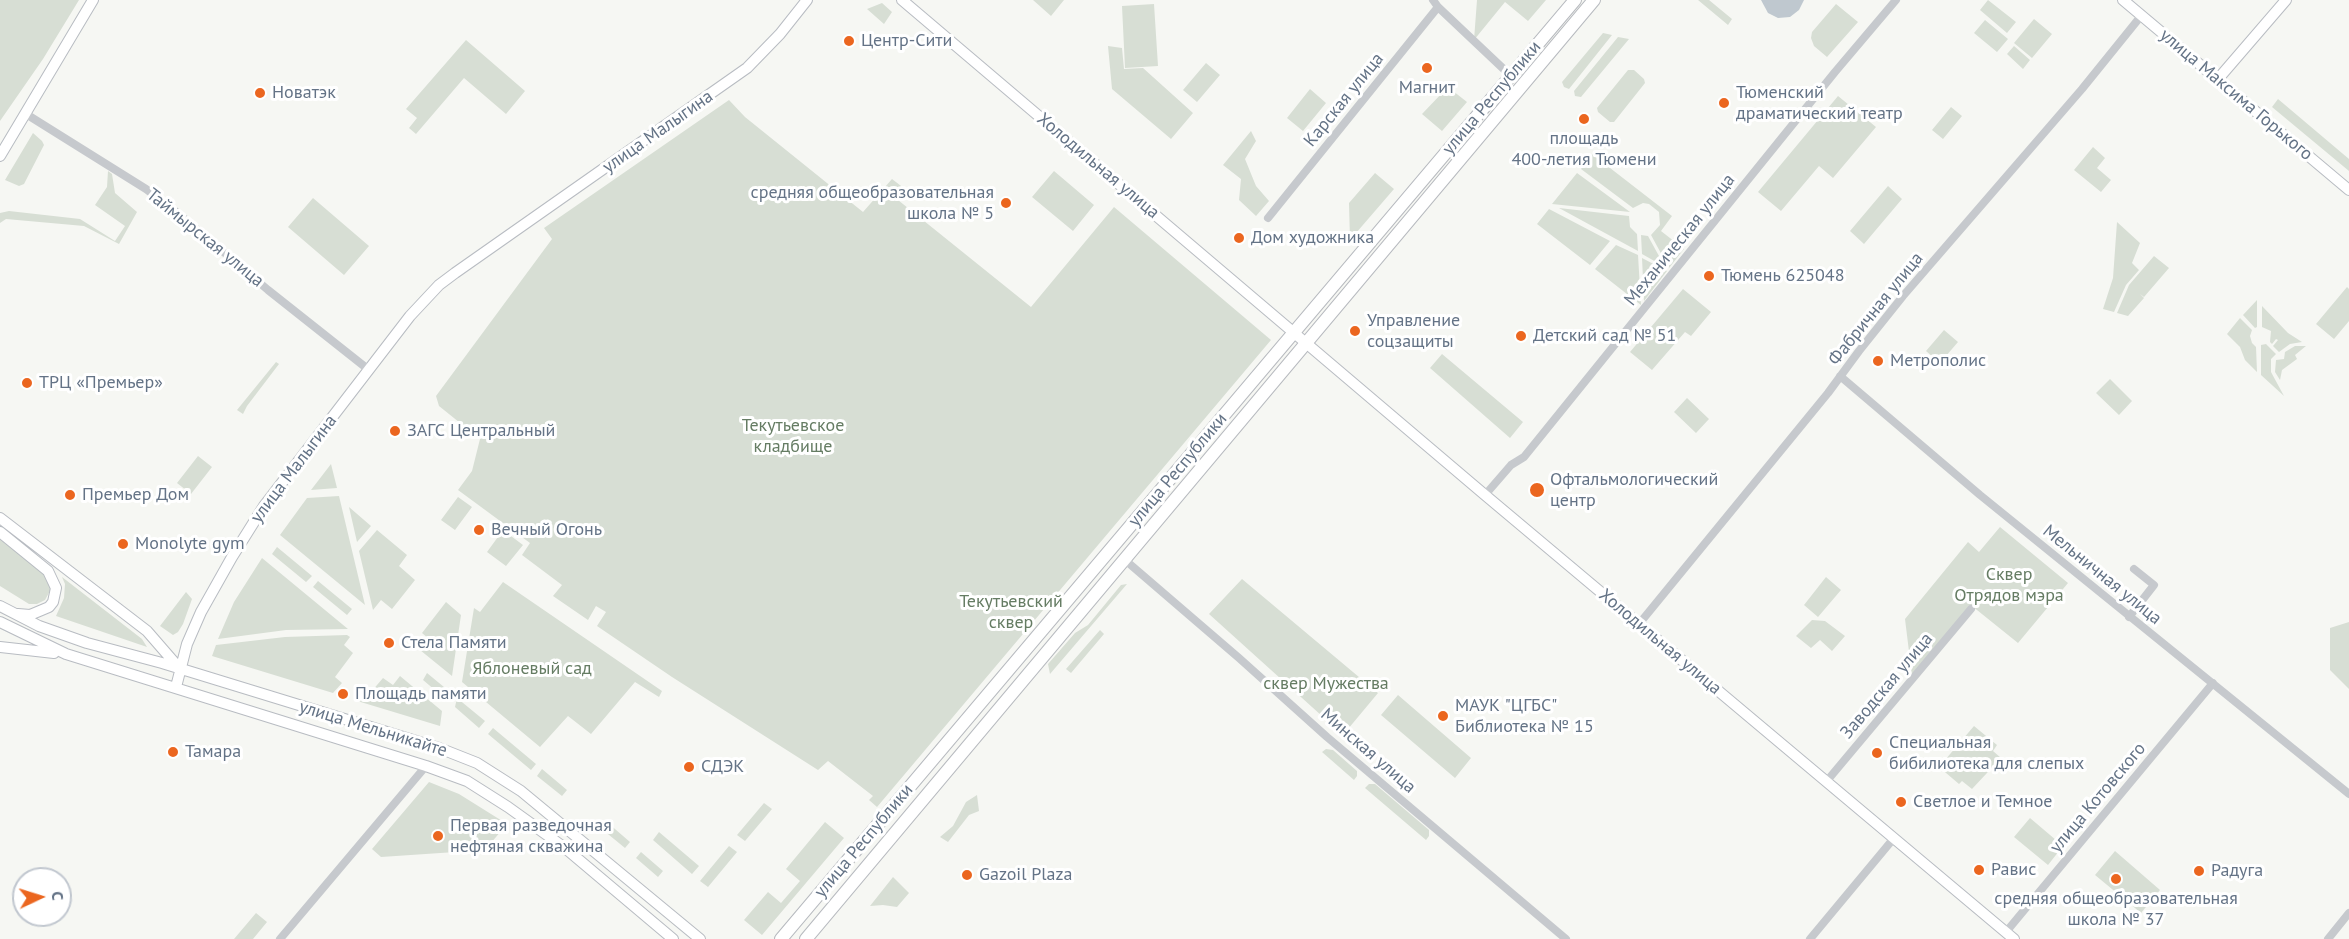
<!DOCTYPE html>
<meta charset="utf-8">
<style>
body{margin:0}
#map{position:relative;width:2349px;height:939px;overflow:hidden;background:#f6f7f3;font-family:"PT Sans",sans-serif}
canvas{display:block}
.north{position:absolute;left:12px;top:867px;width:60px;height:60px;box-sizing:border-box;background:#fff;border:2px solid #c1c7cf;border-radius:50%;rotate:86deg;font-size:16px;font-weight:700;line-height:24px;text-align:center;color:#647386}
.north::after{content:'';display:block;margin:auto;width:21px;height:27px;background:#eb661f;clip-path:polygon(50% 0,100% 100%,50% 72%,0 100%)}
</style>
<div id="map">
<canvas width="2349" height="939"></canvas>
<div class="north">С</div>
</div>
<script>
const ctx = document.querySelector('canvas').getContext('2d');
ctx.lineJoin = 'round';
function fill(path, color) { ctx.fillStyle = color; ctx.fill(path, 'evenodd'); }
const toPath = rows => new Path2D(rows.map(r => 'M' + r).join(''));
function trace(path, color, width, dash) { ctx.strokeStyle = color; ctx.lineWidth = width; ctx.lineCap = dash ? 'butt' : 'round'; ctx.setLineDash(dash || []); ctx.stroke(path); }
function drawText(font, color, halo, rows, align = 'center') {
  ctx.font = font + ' "PT Sans",sans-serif'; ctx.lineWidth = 6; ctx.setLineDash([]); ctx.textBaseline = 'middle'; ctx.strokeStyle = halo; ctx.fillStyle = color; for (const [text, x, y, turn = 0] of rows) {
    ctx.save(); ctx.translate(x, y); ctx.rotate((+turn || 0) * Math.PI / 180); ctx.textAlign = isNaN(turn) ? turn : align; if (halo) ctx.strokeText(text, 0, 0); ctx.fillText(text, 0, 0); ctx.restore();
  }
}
fill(toPath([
 [0,0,79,0,43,59,0,121],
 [1033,0,1064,0,1051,16],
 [1477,0,1546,0,1528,21,1505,2,1474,40],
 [1698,0,1709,0,1732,19,1728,25],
 [1988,0,2016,22,2007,33,1980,10],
 [882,3,892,12,884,24,867,9],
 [1154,4,1158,66,1125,68,1122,6],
 [1836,4,1858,22,1827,57,1814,46,1811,38,1812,32],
 [2034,19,2052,34,2032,58,2014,43],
 [1985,20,2008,39,1997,52,1974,33],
 [1603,33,1612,35,1569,89,1564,87,1562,82],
 [1618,37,1629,39,1581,97,1575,96,1574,91],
 [466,40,525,91,506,114,464,78,416,134,409,128,417,118,406,109],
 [1108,46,1122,48,1124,69,1143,68,1193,113,1171,139,1112,89],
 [2014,46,2030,60,2023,69,2007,54],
 [1206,63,1220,75,1197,102,1183,90],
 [1628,70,1634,70,1644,79,1645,83,1614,122,1610,122,1598,112,1597,108],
 [1310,89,1326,103,1303,131,1287,118],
 [1453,91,1467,102,1442,131,1422,114,1443,92],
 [1838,96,1876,127,1833,178,1819,166,1781,211,1758,192],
 [2278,99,2349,159,2349,171,2272,107],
 [729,100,745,117,863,212,892,179,905,189,898,200,1031,307,1114,207,1271,340,877,807,869,800,873,796,828,761,818,770,672,677,597,626,606,612,596,606,588,620,553,596,562,585,522,555,530,543,458,490,472,471,480,439,439,406,436,396,552,239,544,228],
 [1951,107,1962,116,1943,139,1932,130],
 [1251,131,1256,141,1245,159,1256,186,1269,201,1256,216,1239,200,1241,179,1223,165],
 [33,133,42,141,44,145,24,184,19,186,5,180],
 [2093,147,2105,158,2097,168,2111,180,2101,192,2074,170],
 [1592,154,1672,216,1661,231,1684,249,1669,268,1651,235,1660,225,1659,212,1649,204,1643,203,1633,208,1581,169],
 [108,171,112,174,115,193,137,212,119,244,84,226,6,219,0,223,0,213,9,211,80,219,115,241,125,226,95,205,107,187],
 [1054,171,1094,205,1073,231,1032,197],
 [1375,173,1394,189,1350,240,1349,203],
 [1577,173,1630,212,1552,204],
 [1888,186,1902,199,1864,244,1850,231],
 [313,198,369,246,344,275,288,227],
 [1559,208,1629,216,1630,227,1637,234,1638,251],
 [1549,209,1610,241,1590,265,1537,224],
 [2117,222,2140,243,2132,263,2139,270,2126,285,2114,312,2103,309,2113,278],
 [1641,235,1648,236,1665,267,1642,254],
 [1616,245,1638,255,1641,305,1595,269],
 [2154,256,2169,268,2144,297,2140,294,2144,298,2128,316,2117,313,2129,285],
 [1642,258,1667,271,1644,301],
 [2347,287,2349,289,2349,321,2334,339,2316,324],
 [1683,289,1711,312,1691,336,1685,332,1652,370,1630,352],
 [2257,300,2257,327,2255,328,2243,315],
 [2262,306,2288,333,2302,342,2290,344,2279,352,2273,346,2278,340,2276,339,2272,344,2270,342,2271,331,2262,327],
 [2240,318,2252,330,2250,336,2252,343,2256,347,2257,372,2245,360,2240,347,2227,334],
 [1944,330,1958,342,1940,363,1926,351],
 [2266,344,2276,354,2271,359,2271,372,2284,396,2261,375,2261,345],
 [2295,346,2306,346,2295,355,2297,359,2282,370,2280,380,2275,372,2276,360,2284,359,2285,352],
 [1442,354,1523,422,1510,438,1430,368],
 [276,362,279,364,247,406,243,414,237,410],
 [2110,379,2132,401,2119,415,2096,393],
 [1687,398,1709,419,1696,433,1674,412],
 [198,456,212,467,191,494,177,483],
 [331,464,337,488,311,490],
 [339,496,365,605,280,535,307,498],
 [458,497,472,507,455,530,441,520],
 [349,507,371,526,357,542],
 [2000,527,2068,583,2018,643,1972,606,1912,676,1905,619,1968,542,1979,552],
 [377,530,407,555,399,566,415,580,392,609,381,600,373,610,359,551],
 [503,530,523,545,506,566,487,552],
 [0,539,44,573,51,589,45,600,37,604,29,604,0,586],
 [277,547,312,576,306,582,272,554],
 [262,558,348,629,286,630,218,639,234,602],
 [62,577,142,639,147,647,56,616,64,598,65,584],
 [1826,577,1841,590,1818,617,1804,605],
 [1242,579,1378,693,1343,735,1209,614],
 [318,581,352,609,347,615,313,587],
 [503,582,662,691,659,697,635,682,591,734,568,716,540,747,462,682,474,608,480,612],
 [1127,584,1050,674,1048,664,1075,633,1088,625,1121,585],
 [186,592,192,599,183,624,178,632,173,635,160,626],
 [446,602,461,615,452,676,420,650,429,639,422,633],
 [1812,620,1825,621,1845,636,1832,651,1820,640,1811,648,1796,636],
 [2349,622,2349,689,2330,670,2330,628],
 [1100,630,1104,634,1071,673,1066,669],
 [347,635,350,637,344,645,353,653,335,677,342,683,333,693,212,656,216,645,285,637],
 [427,673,450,692,448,701,423,680],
 [400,676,442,711,440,726,354,700,357,696,365,699,383,678,393,685],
 [1398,695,1471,758,1455,778,1381,715],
 [457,698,485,721,479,728,455,707],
 [1974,726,1997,745,1993,751,2001,758,1972,789,1962,781,1959,784,1939,767],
 [493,728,536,764,531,770,488,734],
 [1326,749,1333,750,1357,771,1357,776,1354,780,1322,752],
 [542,769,567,790,562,796,537,776],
 [429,782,459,794,507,824,485,850,381,857,372,849],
 [1369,784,1375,784,1429,830,1429,836,1426,840,1365,788],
 [977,795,979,811,969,815,948,842,940,837,953,826,966,802],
 [764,803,772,809,745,841,737,835],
 [2030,818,2063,846,2048,865,2014,837],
 [825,822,844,838,762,935,744,920,768,892,781,903,800,881,786,869],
 [608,823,630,842,625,848,603,830],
 [659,832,699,866,692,874,653,840],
 [729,846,737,852,708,887,700,881],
 [2115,851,2160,890,2141,913,2095,875],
 [641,852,663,871,658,877,636,858],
 [893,877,909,893,897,907,883,905,870,906],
 [256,913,267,922,253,939,234,939]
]), '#d7ded4');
fill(toPath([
 [1761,0,1804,0,1799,10,1790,17,1778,18,1768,13]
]), '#bfc8cf');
const secondary = toPath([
 [902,0,1485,495,2014,939],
 [2123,0,2349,190],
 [2218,79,2286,0],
 [0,156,93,0],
 [0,518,147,631,180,669],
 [0,532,48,571,56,588,53,602,49,607,30,615,18,614],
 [0,606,39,626,87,643,162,663,439,748,477,763,521,791,700,939],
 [0,622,66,654,426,766,467,781,508,807,565,848,673,939],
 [0,647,54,653],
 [176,687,187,644,201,612,232,557,264,506,410,316,439,285,455,273,747,68,780,34,807,0]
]);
const primary = toPath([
 [781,939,1575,0],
 [806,939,1594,0]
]);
trace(secondary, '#b8bcc2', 12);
trace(primary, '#b7babf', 14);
trace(toPath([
 [1438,7,1511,76],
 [26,114,146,189,179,214,268,290,369,370],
 [1268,218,1438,7,1433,0],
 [1840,376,1980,495,2349,794],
 [1485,495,1511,465,1524,457,1835,72,1896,0],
 [1125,560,1239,658,1327,737,1566,939],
 [2129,617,2154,585,2134,569],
 [1639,624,1828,393,1859,351,1903,296,2082,89,2141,16],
 [1826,782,1971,609],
 [2006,932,2213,683],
 [280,939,426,766],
 [1810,939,1894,838],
 [2328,939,2349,913]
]), '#c6c9cd', 8);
trace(secondary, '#fff', 10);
trace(primary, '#fff', 12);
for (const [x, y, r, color] of [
 [849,41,6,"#eb661f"],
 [1427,68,6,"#eb661f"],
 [260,93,6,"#eb661f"],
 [1724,103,6,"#eb661f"],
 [1584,119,6,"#eb661f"],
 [1006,203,6,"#eb661f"],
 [1239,238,6,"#eb661f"],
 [1709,276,6,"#eb661f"],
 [1355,331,6,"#eb661f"],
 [1521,336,6,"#eb661f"],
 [1878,361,6,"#eb661f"],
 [27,383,6,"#eb661f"],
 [395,431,6,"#eb661f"],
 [1537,490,8,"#eb661f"],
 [70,495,6,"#eb661f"],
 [479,530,6,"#eb661f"],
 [123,544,6,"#eb661f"],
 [389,643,6,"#eb661f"],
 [343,694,6,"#eb661f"],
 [1443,716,6,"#eb661f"],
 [173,752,6,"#eb661f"],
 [1877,753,6,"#eb661f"],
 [689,767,6,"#eb661f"],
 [1901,802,6,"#eb661f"],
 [438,836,6,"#eb661f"],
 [1979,870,6,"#eb661f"],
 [2199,871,6,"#eb661f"],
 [967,875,6,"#eb661f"],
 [2116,879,6,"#eb661f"]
]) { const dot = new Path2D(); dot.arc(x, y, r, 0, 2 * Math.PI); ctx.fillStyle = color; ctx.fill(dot); trace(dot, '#fff', 2); }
drawText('18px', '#647386', '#fff', [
 ["Центр-Сити",861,41],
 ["Магнит",1427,88,"center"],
 ["Новатэк",272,93],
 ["Тюменский",1736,93],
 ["драматический театр",1736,114],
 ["площадь",1584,139,"center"],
 ["400-летия Тюмени",1584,160,"center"],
 ["средняя общеобразовательная",994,193,"right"],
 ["школа № 5",994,214,"right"],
 ["Дом художника",1251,238],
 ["Тюмень 625048",1721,276],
 ["Управление",1367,321],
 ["соцзащиты",1367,342],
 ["Детский сад № 51",1533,336],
 ["Метрополис",1890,361],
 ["ТРЦ «Премьер»",39,383],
 ["ЗАГС Центральный",407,431],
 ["Офтальмологический",1550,480],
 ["центр",1550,501],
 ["Премьер Дом",82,495],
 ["Вечный Огонь",491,530],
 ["Monolyte gym",135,544],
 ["Стела Памяти",401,643],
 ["Площадь памяти",355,694],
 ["МАУК \"ЦГБС\"",1455,706],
 ["Библиотека № 15",1455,727],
 ["Специальная",1889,743],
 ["бибилиотека для слепых",1889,764],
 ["Тамара",185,752],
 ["СДЭК",701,767],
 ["Светлое и Темное",1913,802],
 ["Первая разведочная",450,826],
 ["нефтяная скважина",450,847],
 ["Равис",1991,870],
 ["Радуга",2211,871],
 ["Gazoil Plaza",979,875],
 ["средняя общеобразовательная",2116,899,"center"],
 ["школа № 37",2116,920,"center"]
], 'left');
drawText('18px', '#647386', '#fff', [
 ["улица Максима Горького",2236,95,40],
 ["улица Республики",1492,98,-50],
 ["Карская улица",1344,100,-51],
 ["улица Малыгина",658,132,-35],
 ["Холодильная улица",1098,166,40],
 ["Таймырская улица",205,238,39],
 ["Механическая улица",1680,240,-51],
 ["Фабричная улица",1876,309,-51],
 ["улица Малыгина",294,469,-53],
 ["улица Республики",1178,470,-50],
 ["Мельничная улица",2102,575,39],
 ["Холодильная улица",1660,642,40],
 ["Заводская улица",1887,686,-50],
 ["улица Мельникайте",373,729,17],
 ["Минская улица",1368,751,41],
 ["улица Котовского",2098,798,-50],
 ["улица Республики",864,841,-50]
]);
drawText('18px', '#657c63', '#fff', [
 ["Текутьевское",793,426],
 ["кладбище",793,447],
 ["Сквер",2009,575],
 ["Отрядов мэра",2009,596],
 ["Текутьевский",1011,602],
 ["сквер",1011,623],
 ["Яблоневый сад",532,669],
 ["сквер Мужества",1326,684]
]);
</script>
